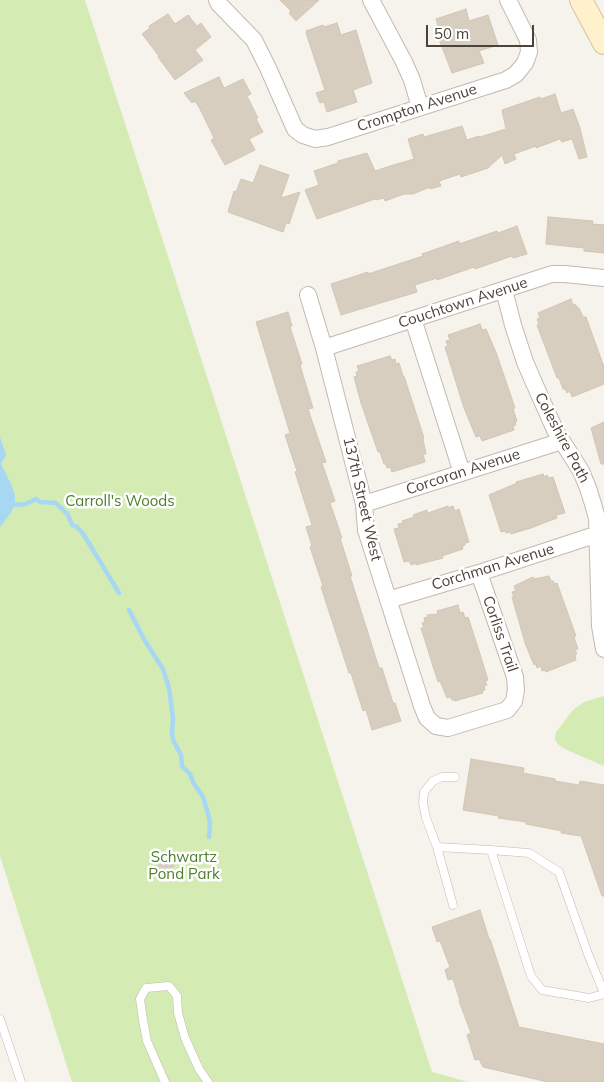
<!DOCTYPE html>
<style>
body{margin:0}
#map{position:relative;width:604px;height:1082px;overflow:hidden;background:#f6f2ec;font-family:Mulish,sans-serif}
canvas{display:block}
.scale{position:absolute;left:426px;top:25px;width:108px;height:22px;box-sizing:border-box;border:2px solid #4b4339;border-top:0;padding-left:6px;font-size:15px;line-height:18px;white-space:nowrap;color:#4b4339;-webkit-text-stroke:4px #fff;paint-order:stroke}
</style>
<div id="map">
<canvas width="604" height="1082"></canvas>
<div class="scale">50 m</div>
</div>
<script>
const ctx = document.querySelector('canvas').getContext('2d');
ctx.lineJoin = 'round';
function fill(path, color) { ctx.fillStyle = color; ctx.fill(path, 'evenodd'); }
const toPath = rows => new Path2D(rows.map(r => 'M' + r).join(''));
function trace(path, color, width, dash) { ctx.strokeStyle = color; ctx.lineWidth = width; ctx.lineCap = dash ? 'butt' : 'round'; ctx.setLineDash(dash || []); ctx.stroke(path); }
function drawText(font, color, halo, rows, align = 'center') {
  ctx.font = font + ' Mulish,sans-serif'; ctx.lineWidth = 5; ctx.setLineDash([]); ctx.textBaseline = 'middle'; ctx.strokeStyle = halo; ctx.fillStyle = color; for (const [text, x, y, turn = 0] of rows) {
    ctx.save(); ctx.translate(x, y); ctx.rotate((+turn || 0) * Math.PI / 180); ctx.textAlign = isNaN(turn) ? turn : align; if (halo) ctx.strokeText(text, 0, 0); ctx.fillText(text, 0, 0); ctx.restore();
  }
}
fill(toPath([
 [0,0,85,0,432,1072,468,1082,72,1082,0,856],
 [604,696,604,766,567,750,560,746,556,742,555,737,556,732,573,710,584,702]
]), '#d4ebb4');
fill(toPath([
 [0,437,6,455,1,464,11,484,15,495,15,505,10,514,0,527]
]), '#a8d7f3');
trace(toPath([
 [15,505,26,504,36,499,40,502,56,503,68,515,72,525,77,527,84,535,119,593],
 [129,610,145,641,163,669,169,688,171,703,173,719,172,732,173,740,181,755,182,766,190,774,193,782,203,797,209,817,210,826,209,837]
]), '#a8d7f3', 4.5);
const building = toPath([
 [280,0,319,0,296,21,289,13,291,11,280,0],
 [466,9,469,21,488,15,498,45,479,51,484,63,452,73,439,39,442,38,436,19,466,9],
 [168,14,175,24,188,15,197,26,201,23,211,37,195,50,203,60,175,80,158,57,159,56,142,34,150,28,149,26,168,14],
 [337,23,341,35,356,30,372,83,353,90,357,102,327,112,324,102,320,103,316,93,325,90,306,33,307,32,306,31,323,25,324,27,337,23],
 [219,77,224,88,243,79,251,94,247,96,258,118,256,119,263,132,249,139,255,150,225,165,211,140,214,138,200,109,195,101,192,103,184,93,219,77],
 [555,94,561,113,573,109,580,128,587,157,579,159,572,139,562,142,560,139,536,148,536,146,514,154,516,159,505,164,502,155,488,168,461,177,460,174,439,181,441,186,430,189,430,187,413,194,404,194,385,201,384,198,376,200,375,199,317,219,305,190,319,185,314,171,338,163,338,161,367,153,375,171,387,167,414,159,408,139,423,134,424,137,462,126,467,140,479,136,480,137,506,129,502,110,540,97,541,99,555,94],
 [260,165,289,175,281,198,300,192,289,224,286,223,283,232,228,212,234,191,236,192,241,179,253,183,260,165],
 [548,217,593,221,592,224,604,225,604,253,584,251,584,248,546,244,548,217],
 [517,226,527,254,513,258,512,256,475,269,474,267,437,280,437,278,415,285,417,292,341,315,331,284,368,272,368,274,423,256,422,254,459,241,459,244,497,231,498,233,517,226],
 [571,299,573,305,575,304,578,308,579,308,583,317,586,317,604,367,604,384,572,397,570,391,567,393,565,389,563,389,559,378,557,378,537,325,539,324,537,319,540,318,538,313,571,299],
 [288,312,292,326,290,327,302,364,300,365,313,408,308,409,326,462,322,463,335,501,330,503,342,538,340,538,352,576,350,576,379,668,382,668,393,703,395,703,401,721,372,730,366,710,363,711,351,673,349,673,321,587,323,586,310,547,312,546,306,527,312,525,295,472,297,471,285,435,290,433,256,322,288,312],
 [480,324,482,330,486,329,497,355,515,408,513,409,517,421,515,421,516,425,513,426,514,430,482,441,480,436,476,437,464,408,445,347,448,346,446,341,450,340,448,335,480,324],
 [390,356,392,360,395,359,396,364,399,363,403,376,404,376,424,438,423,439,426,454,423,454,425,462,392,472,390,467,387,468,386,464,384,464,380,452,378,452,361,403,354,377,357,376,356,372,359,371,357,366,390,356],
 [604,422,604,464,601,464,591,428,604,422],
 [543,474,544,477,547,475,548,478,553,477,565,513,556,515,557,518,531,528,511,534,510,532,506,533,505,531,501,532,489,495,517,483,516,482,543,474],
 [448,506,448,508,453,506,455,511,459,509,469,542,465,543,465,545,462,546,463,549,442,556,443,558,416,565,416,563,411,565,409,561,404,562,394,529,399,528,398,524,403,523,402,521,414,517,413,515,427,510,428,513,448,506],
 [549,576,551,581,553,581,555,584,557,583,576,636,574,637,578,649,575,650,577,654,575,655,576,660,546,672,545,670,542,671,541,666,537,668,536,664,534,665,525,643,512,597,514,597,512,592,516,591,514,586,533,577,534,579,549,576],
 [458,605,460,613,463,612,465,618,468,617,480,654,488,680,485,681,487,685,484,686,485,690,482,691,483,693,455,701,454,700,452,700,451,697,447,698,440,681,438,682,421,628,424,628,422,623,425,622,424,618,428,617,427,615,438,614,437,611,458,605],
 [471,759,524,768,523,773,555,779,555,781,579,785,580,781,604,785,604,896,602,896,581,836,561,833,562,831,526,824,526,822,498,818,499,816,463,810,471,759],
 [170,849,180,858,165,876,154,866,170,849],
 [480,910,489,939,490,939,519,1027,604,1044,604,1082,548,1082,483,1067,479,1059,475,1060,467,1035,471,1033,459,1001,460,1001,453,979,448,980,445,970,450,967,440,941,437,942,432,927,480,910]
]);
fill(building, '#d8cec0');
trace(building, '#d3c5b3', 1);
const lane = toPath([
 [455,777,442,777,433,781,424,792,423,803,426,818,437,847,491,850],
 [437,847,453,905],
 [604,993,588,954,559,872,529,853,491,850,531,976,542,990,589,998,604,994],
 [0,1019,21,1082],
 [165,1082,147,1041,143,1020,140,999,146,988,169,986,177,996,178,1013,185,1038,199,1069,208,1082]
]);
const street = toPath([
 [217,0,219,4,254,40,268,68,295,129,303,135,315,139,328,137,506,80,516,74,525,63,529,52,528,40,508,0],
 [371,0,404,62,412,80,420,107],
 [504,290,513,325,525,362,535,385,555,430,581,471,588,488,593,504,597,518,600,626,604,649],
 [308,295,324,348,364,504,366,530,422,706,427,718,436,726,448,728,507,710,514,701,516,690,515,677,479,573],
 [413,319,462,473],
 [324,348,552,274,565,274,604,278],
 [364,504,562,441],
 [388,600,479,573,598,534]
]);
const secondary = toPath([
 [581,0,604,43]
]);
trace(lane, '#c2baad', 9);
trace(street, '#c2baad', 18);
trace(secondary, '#d7c49b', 24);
trace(lane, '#fff', 8);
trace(street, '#fff', 16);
trace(secondary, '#fff1cc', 22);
drawText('15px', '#4b4339', '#fff', [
 ["Crompton Avenue",417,108,-18],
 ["Couchtown Avenue",463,303,-18],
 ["Coleshire Path",562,438,62],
 ["Corcoran Avenue",463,472,-18],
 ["137th Street West",362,499,77],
 ["Corchman Avenue",493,567,-17],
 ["Corliss Trail",500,634,71]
]);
drawText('15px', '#4d8029', '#fff', [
 ["Carroll's Woods",120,501],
 ["Schwartz",184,857],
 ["Pond Park",184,874]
]);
</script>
